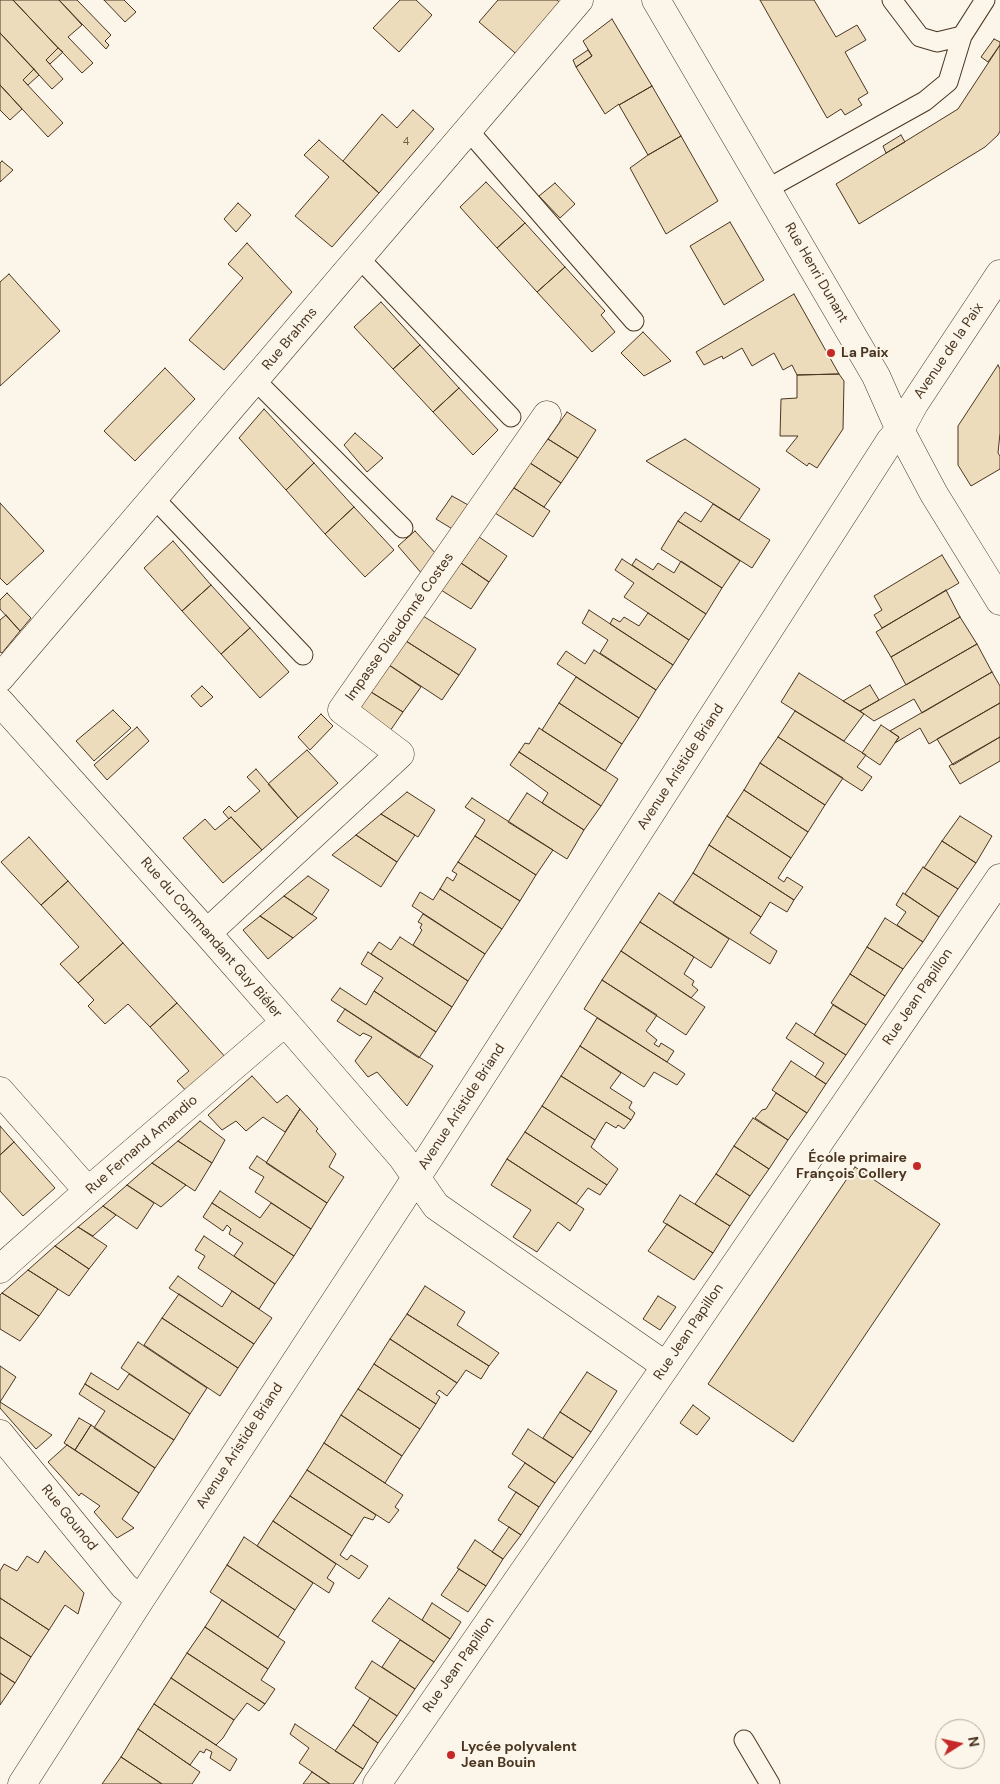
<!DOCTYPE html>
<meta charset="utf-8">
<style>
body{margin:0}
#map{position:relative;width:1000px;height:1784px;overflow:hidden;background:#fbf6e9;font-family:"DM Sans",sans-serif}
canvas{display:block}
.north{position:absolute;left:935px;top:1719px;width:50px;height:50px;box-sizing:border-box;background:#fbf6e9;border:1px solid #b4a999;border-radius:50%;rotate:80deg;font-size:14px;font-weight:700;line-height:20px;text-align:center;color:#4a3520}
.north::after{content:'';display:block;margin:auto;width:18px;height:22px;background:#c62828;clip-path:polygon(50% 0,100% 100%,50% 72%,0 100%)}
</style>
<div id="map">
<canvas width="1000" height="1784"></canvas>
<div class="north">N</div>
</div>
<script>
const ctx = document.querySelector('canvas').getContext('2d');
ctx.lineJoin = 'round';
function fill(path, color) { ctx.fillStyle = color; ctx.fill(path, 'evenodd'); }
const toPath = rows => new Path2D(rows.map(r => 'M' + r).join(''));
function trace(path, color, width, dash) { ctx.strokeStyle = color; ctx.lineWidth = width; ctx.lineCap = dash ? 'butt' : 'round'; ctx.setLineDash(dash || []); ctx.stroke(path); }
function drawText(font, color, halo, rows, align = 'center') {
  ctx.font = font + ' "DM Sans",sans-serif'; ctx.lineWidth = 4; ctx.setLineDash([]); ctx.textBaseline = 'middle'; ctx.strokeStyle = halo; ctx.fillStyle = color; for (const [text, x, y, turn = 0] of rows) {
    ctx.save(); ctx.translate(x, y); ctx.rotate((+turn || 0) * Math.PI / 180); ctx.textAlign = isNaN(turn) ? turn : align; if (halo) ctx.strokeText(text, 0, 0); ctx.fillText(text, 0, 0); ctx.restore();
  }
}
const building = toPath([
 [0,0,13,0,58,48,46,60,63,79,52,89,0,33,0,0],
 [13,0,59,0,82,25,68,37,93,63,82,73,13,0],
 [59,0,77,0,111,35,105,41,109,45,106,49,59,0],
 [104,0,124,0,136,12,125,22,104,0],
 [400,0,416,0,432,15,399,52,373,28,400,0],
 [498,0,557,0,565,7,521,58,479,22,498,0],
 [760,0,814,0,836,37,857,25,866,40,845,52,868,93,858,99,862,105,845,115,841,109,827,118,760,0],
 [612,19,652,86,619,105,619,104,605,114,576,67,592,56,583,41,612,19],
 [0,33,34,69,23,80,63,123,48,137,0,85,0,33],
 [994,39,1000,42,1000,45,988,62,981,57,994,39],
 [1000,45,1000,131,998,135,985,147,859,224,836,184,958,109,1000,45],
 [58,48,63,52,50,64,46,60,58,48],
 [588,50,592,56,576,67,573,60,588,50],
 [34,69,39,75,28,85,23,80,34,69],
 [0,85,22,109,10,120,0,110,0,85],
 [652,86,681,136,648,155,619,105,652,86],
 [413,110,434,129,379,193,343,161,382,114,397,128,413,110],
 [901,135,905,142,886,153,883,146,901,135],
 [681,136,718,201,666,234,630,168,648,155,681,136],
 [319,140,379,193,332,247,295,216,329,177,304,155,319,140],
 [2,161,13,170,0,182,0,163,2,161],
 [486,182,525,223,497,248,460,207,486,182],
 [555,183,575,204,560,218,539,196,555,183],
 [238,203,251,215,236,232,224,219,238,203],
 [730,222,764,280,724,305,690,246,730,222],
 [525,223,565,267,537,292,497,248,525,223],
 [247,243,292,292,224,370,189,340,243,278,228,264,247,243],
 [565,267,605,311,601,315,615,332,592,352,537,292,565,267],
 [9,274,60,331,0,386,0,282,9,274],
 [794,294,839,374,797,375,792,365,783,370,774,353,752,366,742,348,723,359,722,356,704,365,696,352,794,294],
 [381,302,420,345,393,369,354,327,381,302],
 [643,332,671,361,644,376,621,353,643,332],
 [420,345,459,388,433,412,393,369,420,345],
 [998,365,1000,369,1000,433,998,453,1000,456,1000,469,971,486,958,465,958,426,998,365],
 [165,368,195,399,135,461,104,431,165,368],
 [839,374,844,381,843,429,817,468,809,463,807,466,786,451,798,436,780,436,781,399,797,398,797,375,839,374],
 [459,388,498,430,473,455,433,412,459,388],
 [264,409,314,463,286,490,239,438,264,409],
 [567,412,596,430,578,458,548,439,567,412],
 [355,433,383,458,367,472,344,445,355,433],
 [548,439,578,458,561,483,530,463,548,439],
 [685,439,760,489,739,520,646,461,685,439],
 [314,463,354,507,325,534,286,490,314,463],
 [530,463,561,483,544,507,514,488,530,463],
 [514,488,550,511,533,537,495,513,514,488],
 [452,496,470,506,454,530,436,519,452,496],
 [0,503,44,551,7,585,0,578,0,503],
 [713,504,770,540,752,568,678,521,685,512,701,522,713,504],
 [354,507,394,550,365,577,325,534,354,507],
 [678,521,740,561,722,588,661,549,678,521],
 [415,531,437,555,423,575,398,546,415,531],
 [479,537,507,556,489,582,461,563,479,537],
 [173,541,211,585,182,611,144,568,173,541],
 [942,555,959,583,882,628,874,615,882,610,874,596,942,555],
 [622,559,706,614,689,640,624,597,634,583,615,570,622,559],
 [636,559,653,570,658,563,674,573,681,561,722,588,706,614,632,565,636,559],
 [461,563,489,582,471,609,441,590,461,563],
 [211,585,250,628,221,654,182,611,211,585],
 [946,590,960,617,891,657,876,632,946,590],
 [7,593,31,618,20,631,0,609,0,600,7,593],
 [589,610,673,665,656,690,600,653,608,640,582,623,589,610],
 [648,613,689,640,673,665,610,624,613,618,620,622,624,617,639,626,648,613],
 [6,615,20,631,2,653,0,652,0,620,6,615],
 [423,616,476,649,459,675,406,641,423,616],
 [960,617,977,644,906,685,891,657,960,617],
 [250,628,289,672,260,698,221,654,250,628],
 [406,641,459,675,442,700,389,665,406,641],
 [977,644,992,672,922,713,914,699,874,721,860,711,977,644],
 [594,650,656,690,639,718,557,664,566,651,585,664,594,650],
 [389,665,421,687,403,712,371,692,389,665],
 [992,672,1000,686,1000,703,929,744,920,728,895,743,899,737,890,731,992,672],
 [799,673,864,714,844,741,781,702,799,673],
 [576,677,639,718,622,744,559,703,576,677],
 [870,685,879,700,860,711,843,701,870,685],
 [202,686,213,697,201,707,191,696,202,686],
 [371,692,403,712,390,731,358,710,371,692],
 [559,703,622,744,605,771,542,730,559,703],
 [1000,703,1000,737,953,765,937,739,1000,703],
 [113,710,131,728,94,761,76,741,113,710],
 [795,711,866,755,857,767,872,777,862,791,778,737,795,711],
 [321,714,333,726,310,750,298,737,321,714],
 [881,725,899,737,880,765,862,753,881,725],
 [137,727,149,741,107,780,94,765,137,727],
 [539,728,618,779,601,806,519,752,525,743,529,744,539,728],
 [778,737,843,778,825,805,760,763,778,737],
 [1000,737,1000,761,960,784,949,766,1000,737],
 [307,750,338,783,298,818,268,784,307,750],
 [519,752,601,806,584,830,542,803,548,793,510,765,519,752],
 [760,763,825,805,808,832,744,790,760,763],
 [256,769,298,818,262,850,231,817,229,819,223,812,229,806,235,812,260,791,247,777,256,769],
 [744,790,808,832,791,858,727,816,744,790],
 [407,792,435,810,418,837,381,814,407,792],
 [527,793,584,830,567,859,508,822,527,793],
 [472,798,553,850,536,875,475,836,485,820,465,807,472,798],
 [381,814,415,835,397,862,356,835,381,814],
 [727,816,791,858,778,878,784,882,787,877,803,887,794,900,709,845,727,816],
 [960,816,992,836,976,863,942,841,960,816],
 [231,817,262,850,223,883,183,838,205,819,215,830,231,817],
 [356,835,397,862,381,887,332,855,356,835],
 [475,836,536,875,520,901,458,862,475,836],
 [29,837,68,881,41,905,1,862,29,837],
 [942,841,976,863,958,889,924,868,942,841],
 [709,845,794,900,787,912,770,902,761,917,693,873,709,845],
 [458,862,520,901,502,929,440,889,447,877,453,881,457,874,452,871,458,862],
 [923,867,958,889,939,917,905,894,923,867],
 [693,873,761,917,750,933,777,951,770,964,673,903,693,873],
 [308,876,329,890,312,915,284,896,308,876],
 [68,881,123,943,78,983,60,964,79,947,41,905,68,881],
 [440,889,502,929,485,954,412,906,420,892,433,900,440,889],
 [659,893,729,939,711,968,640,922,659,893],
 [903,893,939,917,923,942,897,925,906,912,896,905,903,893],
 [284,896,317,918,293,938,260,916,284,896],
 [423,914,485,954,468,981,413,945,422,930,420,928,422,924,418,922,423,914],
 [260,916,293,938,268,959,243,930,260,916],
 [885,918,923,942,903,969,867,947,885,918],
 [640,922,694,957,684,974,694,981,692,985,698,990,691,998,621,951,640,922],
 [400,937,468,981,452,1007,371,954,379,942,391,950,400,937],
 [123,943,177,1003,150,1027,128,1004,105,1024,88,1006,94,1000,78,983,123,943],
 [867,947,903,969,885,996,850,974,867,947],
 [621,951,705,1007,686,1035,602,980,621,951],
 [368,952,452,1007,436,1032,374,991,383,978,361,964,368,952],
 [850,974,885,996,866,1025,831,1003,850,974],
 [602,980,657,1015,646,1031,657,1040,654,1044,659,1047,661,1043,674,1051,667,1062,584,1009,602,980],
 [340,988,366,1005,374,991,436,1032,419,1058,331,1000,340,988],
 [177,1003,227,1059,188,1093,177,1081,189,1071,150,1027,177,1003],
 [833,1005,866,1025,846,1055,814,1035,833,1005],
 [345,1009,433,1066,407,1106,377,1072,368,1077,355,1061,372,1037,363,1033,360,1036,337,1021,345,1009],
 [597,1018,667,1062,685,1074,677,1085,654,1072,644,1087,580,1046,597,1018],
 [796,1023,846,1055,826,1084,815,1077,824,1063,786,1038,796,1023],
 [580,1046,621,1073,610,1088,632,1102,629,1108,635,1113,631,1120,561,1076,580,1046],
 [791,1061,826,1084,807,1113,772,1090,791,1061],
 [252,1076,277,1103,287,1095,300,1109,285,1132,263,1117,246,1131,236,1121,222,1130,208,1115,252,1076],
 [561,1076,631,1120,624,1129,618,1125,616,1128,606,1122,595,1140,542,1106,561,1076],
 [776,1093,807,1113,788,1140,755,1118,762,1110,766,1109,776,1093],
 [542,1106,595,1140,591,1147,618,1169,607,1185,525,1132,542,1106],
 [300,1109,318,1129,316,1131,336,1154,329,1167,344,1177,327,1203,266,1163,300,1109],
 [753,1118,788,1140,769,1169,734,1146,753,1118],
 [200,1121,225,1140,212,1163,178,1141,200,1121],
 [0,1126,14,1142,0,1155,0,1126],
 [525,1132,607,1185,600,1195,588,1188,576,1204,507,1159,525,1132],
 [178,1141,212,1163,195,1191,152,1163,178,1141],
 [14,1142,55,1188,23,1216,0,1191,0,1155,14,1142],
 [734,1146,769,1169,750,1196,716,1174,734,1146],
 [257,1156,327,1203,311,1229,255,1192,264,1177,249,1168,257,1156],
 [507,1159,584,1209,570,1231,558,1222,537,1252,513,1237,531,1210,491,1185,507,1159],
 [152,1163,186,1185,161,1207,127,1185,152,1163],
 [855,1167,940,1224,793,1442,708,1384,855,1167],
 [716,1174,750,1196,730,1226,695,1204,716,1174],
 [127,1185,154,1203,137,1229,103,1206,127,1185],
 [220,1191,260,1218,271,1203,311,1229,294,1256,212,1203,220,1191],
 [680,1195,730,1226,713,1253,663,1222,680,1195],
 [212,1203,294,1256,275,1284,234,1256,243,1243,229,1234,231,1229,227,1225,223,1231,203,1217,212,1203],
 [103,1206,116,1215,93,1236,78,1227,103,1206],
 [667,1224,713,1253,694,1280,648,1251,667,1224],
 [78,1227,107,1246,89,1269,55,1246,78,1227],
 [204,1236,275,1284,259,1309,198,1268,205,1256,195,1250,204,1236],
 [55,1246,89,1269,69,1296,28,1270,55,1246],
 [28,1270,58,1289,39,1316,2,1293,28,1270],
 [178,1276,222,1307,232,1291,272,1318,254,1344,169,1288,178,1276],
 [425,1286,465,1312,457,1325,499,1353,489,1366,407,1314,425,1286],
 [2,1293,39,1316,20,1341,0,1329,0,1295,2,1293],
 [179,1294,254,1344,238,1368,162,1318,179,1294],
 [658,1296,676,1307,660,1330,643,1319,658,1296],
 [407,1314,489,1366,481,1379,466,1370,457,1383,390,1339,407,1314],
 [162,1318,238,1368,220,1396,144,1345,162,1318],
 [390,1339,457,1383,447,1396,439,1390,436,1394,440,1397,436,1404,374,1364,390,1339],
 [138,1342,207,1388,190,1414,121,1368,138,1342],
 [374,1364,436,1404,420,1429,358,1389,374,1364],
 [0,1366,16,1377,0,1402,0,1366],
 [587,1372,617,1391,591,1432,560,1412,587,1372],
 [91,1373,118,1390,129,1374,190,1414,174,1440,85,1384,91,1373],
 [85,1384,174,1440,155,1468,94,1428,105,1411,79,1394,85,1384],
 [358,1389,420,1429,402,1456,341,1415,358,1389],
 [0,1402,52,1435,36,1449,0,1408,0,1402],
 [693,1405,710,1418,697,1435,680,1423,693,1405],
 [560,1412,591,1432,573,1458,543,1438,560,1412],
 [341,1415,402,1456,385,1483,324,1443,341,1415],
 [79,1418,91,1425,75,1450,64,1443,79,1418],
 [91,1425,155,1468,139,1493,75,1450,91,1425],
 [528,1429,573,1458,555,1483,512,1454,528,1429],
 [324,1443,403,1495,395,1507,399,1510,389,1523,307,1470,324,1443],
 [67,1445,139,1493,122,1519,134,1528,117,1538,94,1512,100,1506,81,1493,79,1496,48,1462,67,1445],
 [525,1463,555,1483,539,1507,508,1487,525,1463],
 [307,1470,376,1515,373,1520,364,1517,352,1536,290,1496,307,1470],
 [516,1492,539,1507,521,1535,498,1520,516,1492],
 [290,1496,352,1536,340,1555,347,1560,351,1555,368,1566,359,1579,273,1521,290,1496],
 [273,1521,336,1564,327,1578,334,1583,329,1593,257,1546,273,1521],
 [509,1527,521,1535,503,1559,492,1552,509,1527],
 [244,1537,313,1583,295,1610,227,1565,244,1537],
 [475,1540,503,1559,486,1586,457,1568,475,1540],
 [45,1551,84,1593,78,1614,65,1605,49,1630,0,1598,0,1571,4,1564,17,1571,27,1556,38,1563,45,1551],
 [227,1565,295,1610,278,1637,210,1592,227,1565],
 [459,1569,486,1586,468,1612,441,1595,459,1569],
 [0,1598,49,1630,31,1657,0,1637,0,1598],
 [389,1598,450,1639,434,1662,372,1621,389,1598],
 [222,1600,285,1642,268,1669,205,1627,222,1600],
 [432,1603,461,1622,450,1639,422,1620,432,1603],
 [205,1627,268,1669,261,1680,275,1689,265,1704,187,1653,205,1627],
 [0,1637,31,1657,15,1683,0,1673,0,1637],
 [400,1640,434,1662,415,1689,382,1667,400,1640],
 [187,1653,265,1704,259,1711,247,1703,234,1720,171,1678,187,1653],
 [372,1661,415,1689,397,1716,355,1688,372,1661],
 [0,1673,15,1683,0,1705,0,1673],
 [171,1678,234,1720,223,1738,216,1745,154,1704,171,1678],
 [370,1698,397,1716,378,1743,353,1725,370,1698],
 [154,1704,237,1759,230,1771,210,1758,212,1752,206,1749,204,1753,200,1751,190,1765,138,1729,154,1704],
 [295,1724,363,1769,353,1784,330,1784,299,1763,309,1748,290,1734,295,1724],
 [353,1725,378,1743,363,1769,335,1751,353,1725],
 [138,1729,200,1772,192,1784,162,1784,121,1757,138,1729],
 [121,1757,162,1784,102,1784,121,1757],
 [312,1772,330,1784,303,1784,312,1772]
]);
fill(building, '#ecdcbc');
trace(building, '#4a3520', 1);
const lane = toPath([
 [892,0,920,37,937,42,962,36],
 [468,130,634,321],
 [767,189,925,101,948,82,962,36,985,0],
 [359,258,511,417],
 [255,380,403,528],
 [154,498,303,655],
 [744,1740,770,1784]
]);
const street = toPath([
 [656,0,876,376,900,430,934,494,1000,601],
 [0,678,579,0],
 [0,702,207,933,285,1022,402,1157,436,1206,666,1366],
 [207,933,400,754,342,710,547,415],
 [0,1091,88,1191],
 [0,1269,88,1191,285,1022],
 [0,1434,124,1586,140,1600],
 [22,1784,140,1600,416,1178,890,441,900,430,914,404,1000,274],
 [377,1784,666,1366,1000,878]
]);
trace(lane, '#4a3520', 21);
trace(street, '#4a3520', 29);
trace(lane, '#fbf6e9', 19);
trace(street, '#fbf6e9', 28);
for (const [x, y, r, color] of [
 [831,353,5,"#c62828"],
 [917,1166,5,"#c62828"],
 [451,1755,5,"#c62828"]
]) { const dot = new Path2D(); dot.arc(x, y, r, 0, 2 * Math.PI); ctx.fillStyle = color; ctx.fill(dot); trace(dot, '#fbf6e9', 2); }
drawText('11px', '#725f47', null, [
 ["4",406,142]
]);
drawText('14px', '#4a3520', '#fbf6e9', [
 ["Rue Henri Dunant",816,273,60],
 ["Rue Brahms",290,339,-50],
 ["Avenue de la Paix",949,351,-56],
 ["Impasse Dieudonné Costes",400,627,-55],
 ["Avenue Aristide Briand",681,767,-57],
 ["Rue du Commandant Guy Biéler",211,938,49],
 ["Rue Jean Papillon",918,997,-56],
 ["Avenue Aristide Briand",462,1107,-57],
 ["Rue Fernand Amandio",142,1145,-41],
 ["Rue Jean Papillon",689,1332,-56],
 ["Avenue Aristide Briand",240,1446,-57],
 ["Rue Gounod",69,1518,51],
 ["Rue Jean Papillon",459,1665,-55]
]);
drawText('bold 14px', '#4a3520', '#fbf6e9', [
 ["La Paix",841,353],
 ["École primaire",907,1158,"right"],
 ["François Collery",907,1174,"right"],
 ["Lycée polyvalent",461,1747],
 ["Jean Bouin",461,1763]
], 'left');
</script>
